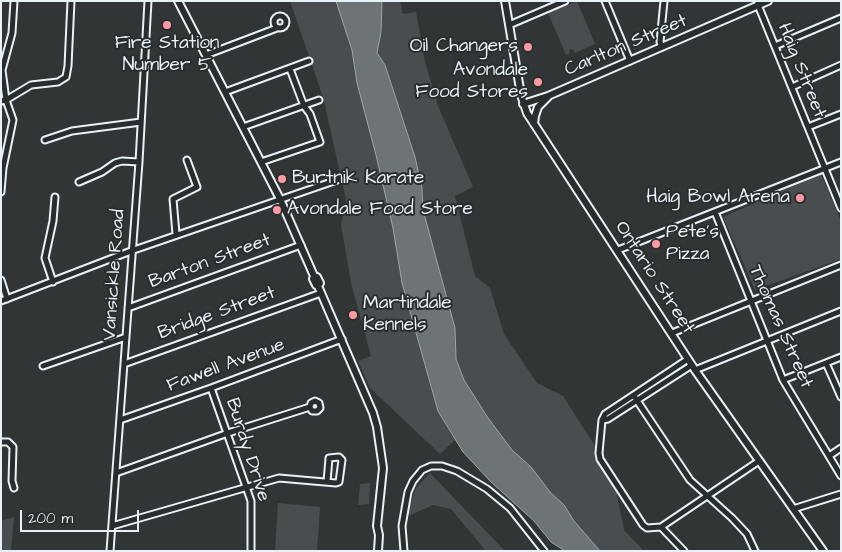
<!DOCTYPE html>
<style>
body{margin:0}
#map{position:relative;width:842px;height:552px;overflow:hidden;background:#323536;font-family:"Architects Daughter",sans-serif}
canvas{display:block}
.frame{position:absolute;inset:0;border:2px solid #e8f1f8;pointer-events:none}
.scale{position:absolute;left:20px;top:510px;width:119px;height:22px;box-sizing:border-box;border:2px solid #e8f1f8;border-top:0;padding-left:6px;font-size:15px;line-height:18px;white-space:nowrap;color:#e8f1f8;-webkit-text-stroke:4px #2a2d2e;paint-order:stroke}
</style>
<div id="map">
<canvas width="842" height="552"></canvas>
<div class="frame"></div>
<div class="scale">200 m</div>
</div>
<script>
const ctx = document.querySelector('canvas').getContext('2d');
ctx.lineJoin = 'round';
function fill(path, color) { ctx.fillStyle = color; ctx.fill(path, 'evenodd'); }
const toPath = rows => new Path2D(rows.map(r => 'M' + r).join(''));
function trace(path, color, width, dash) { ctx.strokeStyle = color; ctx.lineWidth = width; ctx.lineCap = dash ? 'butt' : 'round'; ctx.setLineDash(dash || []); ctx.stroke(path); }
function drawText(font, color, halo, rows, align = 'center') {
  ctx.font = font + ' "Architects Daughter",sans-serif'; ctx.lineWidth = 4; ctx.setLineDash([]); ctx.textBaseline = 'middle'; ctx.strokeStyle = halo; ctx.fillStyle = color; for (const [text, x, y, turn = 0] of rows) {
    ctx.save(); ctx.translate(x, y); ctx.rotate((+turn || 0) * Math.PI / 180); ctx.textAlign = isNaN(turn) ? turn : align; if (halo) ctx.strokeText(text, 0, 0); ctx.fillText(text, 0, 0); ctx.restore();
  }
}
fill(toPath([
 [290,1,336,1,352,50,357,83,376,155,393,228,402,283,434,399,438,411,455,440,440,454,370,388,358,361,371,356,351,283,341,225,346,200,323,97],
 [382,1,400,1,403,14,416,12,425,62,438,106,473,187,455,196,475,276,490,288,504,334,537,383,563,396,613,474,624,530,644,551,600,551,574,521,564,505,550,492,531,467,512,450,488,418,464,380,456,359,455,328,423,210,422,188,415,157,385,65,377,53,381,32],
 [577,1,595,44,575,53,573,49,569,50,570,54,566,55,548,13],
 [821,174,841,221,841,259,755,290,723,217],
 [430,473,505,551,486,551,451,509,433,505,406,517,416,488],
 [370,483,369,504,358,505,360,484],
 [278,503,320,507,317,551,275,551],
 [14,517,11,551,1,551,1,521]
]), '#494d4f');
const water = toPath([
 [336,1,382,1,381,32,377,53,385,65,415,157,422,188,423,210,455,328,456,359,464,380,488,418,512,450,531,467,550,492,564,505,574,521,600,551,565,551,551,542,534,521,491,482,463,452,438,411,402,283,393,228,376,155,357,83,352,50,336,1]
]);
fill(water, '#6e7376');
trace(water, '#9fa5aa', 1);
const minor = toPath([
 [605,1,630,61],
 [758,1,758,5,841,208],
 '274 22a6 6 0 1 1 12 0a6 6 0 1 1-12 0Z',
 [509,25,565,1],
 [775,46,841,18],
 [662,47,660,42,664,1],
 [206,55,277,28],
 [792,87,841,65],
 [225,92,309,61],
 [1,101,6,100,31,85,58,82,66,77,68,66,71,1],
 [243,127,319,100],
 [808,127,841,114],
 [45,140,72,131,141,122],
 [261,162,320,142,310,114,304,106,290,69],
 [79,182,102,172,115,163,122,161,139,162],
 [1,192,3,168,13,120,6,100,2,70,12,33,14,1],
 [715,212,783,380,841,476],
 [176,234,173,199,197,187,187,160],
 [618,250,841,162],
 [1,280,7,299],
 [53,282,45,258,53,221,55,197],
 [1,301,131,251,340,179],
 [128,308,301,245],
 [672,333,841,265],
 [688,359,605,414,602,420,599,453,600,459,643,525,647,528,661,527,759,461],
 [826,363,841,397],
 [124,364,321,293],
 [43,366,126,337],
 [695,370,841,311],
 [783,380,841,357],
 [211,388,251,501,251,551],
 [634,396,690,480,732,518,747,534,755,551],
 [120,420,211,388,342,339],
 [602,420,608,419,692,365],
 [1,442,8,442,13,447,12,481,14,488],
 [829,456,841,448],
 [116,473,228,433,310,407,311,403,315,401,319,403,320,408,317,411,312,411,310,407],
 [793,509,841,494],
 [112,526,279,478,336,483,339,482,342,460,339,457,329,458,327,482],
 [661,527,684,551],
 [110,551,139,162,148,1],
 [404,551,402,526,408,492,413,481,422,470,431,466,442,466,457,471,487,489,510,508,544,551]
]);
const major = toPath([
 [178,1,280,199,314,276,313,279,316,285,318,286],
 [505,1,521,95,527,113,695,370,823,551],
 [523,104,548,96,768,1],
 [534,124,535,116,538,107,548,97],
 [314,276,317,277,320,283,318,286,373,413,377,427,383,468,377,526,379,535,378,551]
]);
trace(minor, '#e8f1f8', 9);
trace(major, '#e8f1f8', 10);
trace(minor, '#2a2d2e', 5);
trace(major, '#2a2d2e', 6);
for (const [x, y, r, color] of [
 [167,25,5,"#ff9aa2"],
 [528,47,5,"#ff9aa2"],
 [538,82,5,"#ff9aa2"],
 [282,179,5,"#ff9aa2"],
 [800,198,5,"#ff9aa2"],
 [277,210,5,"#ff9aa2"],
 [656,244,5,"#ff9aa2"],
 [353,315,5,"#ff9aa2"]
]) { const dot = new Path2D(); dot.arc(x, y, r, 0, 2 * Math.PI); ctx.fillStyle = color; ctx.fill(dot); trace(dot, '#2a2d2e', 2); }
drawText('19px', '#e8f1f8', '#2a2d2e', [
 ["Fire Station",167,44,"center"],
 ["Number 5",167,66,"center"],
 ["Oil Changers",518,47,"right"],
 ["Avondale",528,71,"right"],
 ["Food Stores",528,93,"right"],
 ["Burtnik Karate",292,179],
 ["Haig Bowl Arena",790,198,"right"],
 ["Avondale Food Store",287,210],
 ["Pete's",666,233],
 ["Pizza",666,255],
 ["Martindale",363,304],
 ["Kennels",363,326]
], 'left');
drawText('19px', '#e8f1f8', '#2a2d2e', [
 ["Carlton Street",626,46,-23],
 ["Haig Street",801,71,68],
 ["Barton Street",210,262,-20],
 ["Vansickle Road",115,275,-86],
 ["Ontario Street",654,278,57],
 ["Bridge Street",217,314,-20],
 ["Thomas Street",780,327,66],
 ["Fawell Avenue",226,366,-20],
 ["Burdy Drive",247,450,72]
]);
</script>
